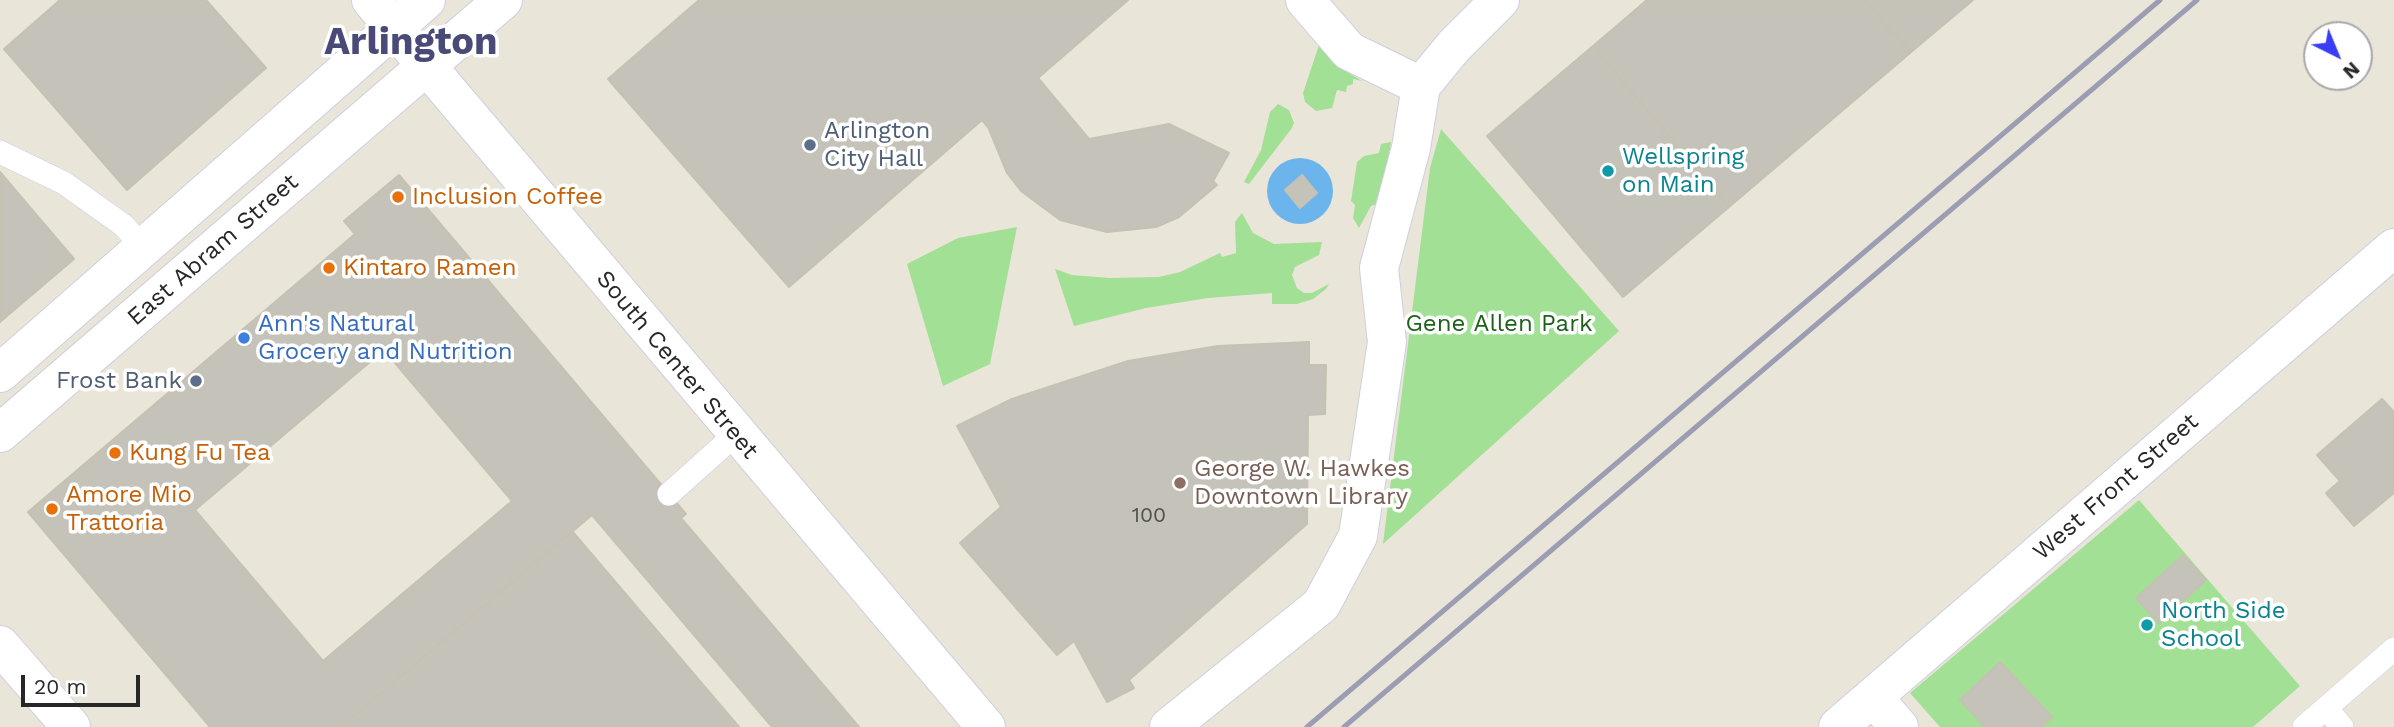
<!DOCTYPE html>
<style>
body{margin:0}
#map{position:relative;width:2394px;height:727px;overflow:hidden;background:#eae5d9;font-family:"Work Sans",sans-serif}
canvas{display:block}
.north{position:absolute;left:2303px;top:21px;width:70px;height:70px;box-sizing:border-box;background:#fff;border:2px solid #a9a9a9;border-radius:50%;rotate:137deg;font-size:19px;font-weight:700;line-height:28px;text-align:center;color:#272727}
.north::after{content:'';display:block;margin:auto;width:24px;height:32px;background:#393df6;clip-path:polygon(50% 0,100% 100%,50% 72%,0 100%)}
.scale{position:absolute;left:21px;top:675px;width:119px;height:32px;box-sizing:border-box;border:4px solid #272727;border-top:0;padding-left:9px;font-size:21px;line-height:24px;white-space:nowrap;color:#272727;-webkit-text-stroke:5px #fff;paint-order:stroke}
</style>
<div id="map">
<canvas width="2394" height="727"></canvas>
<div class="north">N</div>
<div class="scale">20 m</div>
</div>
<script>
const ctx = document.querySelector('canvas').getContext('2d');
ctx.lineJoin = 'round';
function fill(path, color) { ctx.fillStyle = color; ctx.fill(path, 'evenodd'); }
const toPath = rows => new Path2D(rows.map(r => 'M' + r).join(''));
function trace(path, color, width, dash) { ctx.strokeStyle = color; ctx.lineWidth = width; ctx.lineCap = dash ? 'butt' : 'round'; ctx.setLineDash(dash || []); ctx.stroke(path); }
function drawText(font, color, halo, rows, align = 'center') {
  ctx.font = font + ' "Work Sans",sans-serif'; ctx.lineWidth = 7; ctx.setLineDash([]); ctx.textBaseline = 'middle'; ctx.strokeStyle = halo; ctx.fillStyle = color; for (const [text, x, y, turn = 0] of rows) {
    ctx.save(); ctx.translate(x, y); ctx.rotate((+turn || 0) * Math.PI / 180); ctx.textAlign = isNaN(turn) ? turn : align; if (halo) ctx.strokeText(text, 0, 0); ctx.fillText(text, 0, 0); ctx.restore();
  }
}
fill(toPath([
 [1319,45,1337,66,1362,81,1353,79,1353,84,1347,86,1346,92,1337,90,1332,108,1316,111,1305,102,1303,93],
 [1278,104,1289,110,1294,123,1292,128,1249,184,1244,182,1261,150,1270,112],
 [1441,129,1619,331,1383,544,1430,168],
 [1391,142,1382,202,1371,206,1359,228,1353,218,1355,205,1351,201,1357,162,1364,156,1379,153,1381,144],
 [1242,213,1253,233,1274,244,1322,242,1319,255,1295,267,1292,275,1297,288,1304,293,1312,293,1329,284,1326,289,1313,299,1297,304,1272,304,1272,293,1208,298,1146,308,1074,326,1055,269,1072,275,1109,278,1159,277,1180,272,1220,253,1222,257,1236,253,1235,222],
 [1017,227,990,364,943,386,907,264,958,238],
 [2139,500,2300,686,2253,727,1940,727,1910,693]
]), '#a2e095');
fill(toPath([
 '1267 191a33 33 0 1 1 66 0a33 33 0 1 1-66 0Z'
]), '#6cb5ec');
const building = toPath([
 [60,0,206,0,266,68,127,190,4,49,60,0],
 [699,0,1128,0,1038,78,1089,139,1169,124,1229,153,1213,181,1217,185,1179,217,1156,227,1107,232,1060,220,1021,191,1007,173,989,129,982,120,789,287,608,79,699,0],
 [1647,0,1865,0,1910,53,1729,207,1593,46,1647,0],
 [1865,0,1973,0,1910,53,1865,0],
 [1593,46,1729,207,1623,297,1487,136,1593,46],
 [0,172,74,259,0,322,0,172],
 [399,175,686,514,681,518,859,727,772,727,592,515,341,727,210,727,28,512,355,234,344,221,399,175],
 [384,350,512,501,323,661,195,510,384,350],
 [1302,175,1317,193,1300,208,1285,190,1302,175],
 [1309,342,1309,365,1326,365,1325,414,1308,415,1307,524,1129,680,1134,688,1107,702,1074,641,1057,655,960,543,1001,507,957,426,1012,399,1128,361,1218,346,1309,342],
 [2382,399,2394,412,2394,493,2354,526,2326,493,2340,481,2317,455,2382,399],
 [572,531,739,727,341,727,572,531],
 [2183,555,2206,580,2159,623,2136,598,2183,555],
 [2000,662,2052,717,2041,727,1985,727,1960,700,2000,662]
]);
fill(building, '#c5c2b9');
trace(building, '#c5c1b3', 2);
const service = toPath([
 [0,152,64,183,123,225,143,247],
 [669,494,736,434],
 [2326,708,2342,727],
 [2304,727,2394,649]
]);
const minor = toPath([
 [1305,0,1349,51,1421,86],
 [1873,697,1899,727],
 [1169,727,1321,605,1358,536,1387,342,1379,268,1411,148,1421,86,1454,46,1500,0],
 [1838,727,2394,248]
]);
const secondary = toPath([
 [371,0,986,727],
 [0,373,426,0],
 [0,433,503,0],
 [0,645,71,727]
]);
trace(service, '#cecfe1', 24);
trace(minor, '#cecfe1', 40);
trace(secondary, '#cecfe1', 40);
trace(service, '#fff', 23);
trace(minor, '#fff', 38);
trace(secondary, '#fff', 38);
trace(toPath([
 [1307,727,2160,0],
 [1344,727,2197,0]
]), '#9c9cb2', 5);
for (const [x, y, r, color] of [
 [810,145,7,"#5c6f8a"],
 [1608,171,7,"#0f9aa8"],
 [398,197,7,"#e8710a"],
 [329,268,7,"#e8710a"],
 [244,338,7,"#3f7fe0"],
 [196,381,7,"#5c6f8a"],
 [115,453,7,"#e8710a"],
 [1180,483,7,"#8d6e63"],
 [52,509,7,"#e8710a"],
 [2147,625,7,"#0f9aa8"]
]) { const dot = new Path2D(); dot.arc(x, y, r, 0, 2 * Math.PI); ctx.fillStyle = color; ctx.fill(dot); trace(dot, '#fff', 2.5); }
drawText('21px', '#4e4e4c', null, [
 ["100",1149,516]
]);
drawText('24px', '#4e5e75', '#fff', [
 ["Arlington",824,131],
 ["City Hall",824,159],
 ["Frost Bank",182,381,"right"]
], 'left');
drawText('24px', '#0d838f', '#fff', [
 ["Wellspring",1622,157],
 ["on Main",1622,185],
 ["North Side",2161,611],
 ["School",2161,639]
], 'left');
drawText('24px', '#c56008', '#fff', [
 ["Inclusion Coffee",412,197],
 ["Kintaro Ramen",343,268],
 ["Kung Fu Tea",129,453],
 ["Amore Mio",66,495],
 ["Trattoria",66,523]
], 'left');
drawText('24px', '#272727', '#fff', [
 ["East Abram Street",213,250,-41],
 ["South Center Street",677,365,50],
 ["West Front Street",2116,487,-41]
]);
drawText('24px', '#366cbe', '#fff', [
 ["Ann's Natural",258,324],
 ["Grocery and Nutrition",258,352]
], 'left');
drawText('24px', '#1d621a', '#fff', [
 ["Gene Allen Park",1499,324]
]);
drawText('24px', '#785e54', '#fff', [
 ["George W. Hawkes",1194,469],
 ["Downtown Library",1194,497]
], 'left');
drawText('bold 38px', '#494a77', '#fff', [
 ["Arlington",411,43]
]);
</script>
